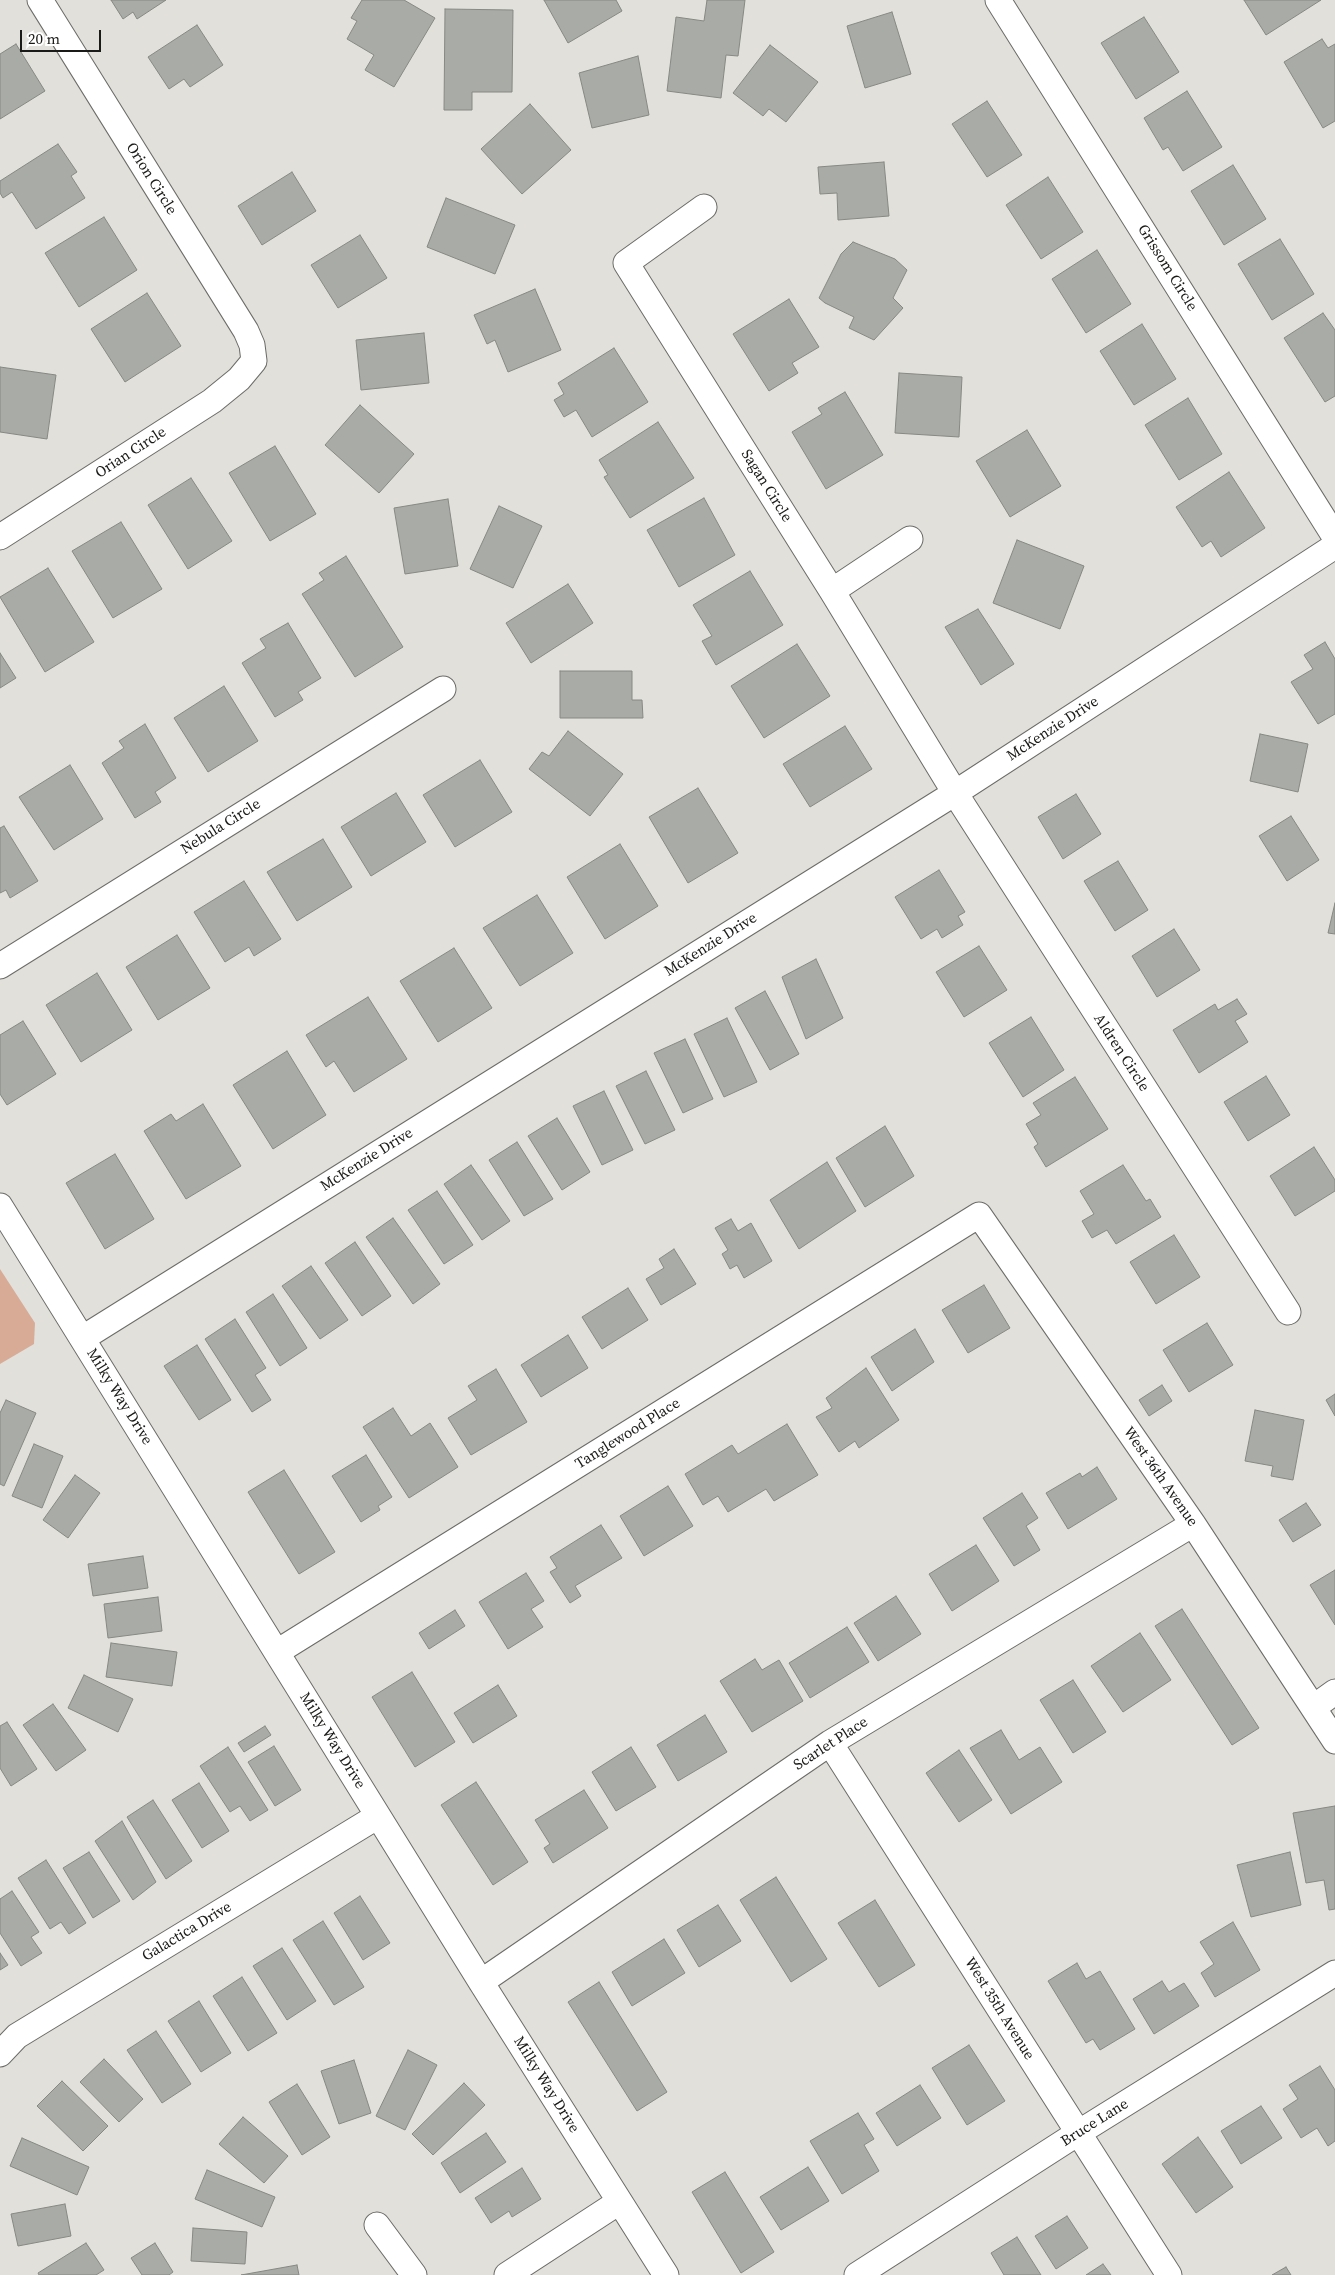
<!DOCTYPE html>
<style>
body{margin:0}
#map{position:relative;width:1335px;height:2275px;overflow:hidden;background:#e1e0db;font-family:"Source Serif 4",serif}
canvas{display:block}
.scale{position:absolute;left:20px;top:30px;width:81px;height:22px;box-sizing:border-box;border:2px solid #1a1a18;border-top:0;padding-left:6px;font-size:15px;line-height:18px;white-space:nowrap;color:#1a1a18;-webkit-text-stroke:4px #fff;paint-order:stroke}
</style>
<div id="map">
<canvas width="1335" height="2275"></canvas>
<div class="scale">20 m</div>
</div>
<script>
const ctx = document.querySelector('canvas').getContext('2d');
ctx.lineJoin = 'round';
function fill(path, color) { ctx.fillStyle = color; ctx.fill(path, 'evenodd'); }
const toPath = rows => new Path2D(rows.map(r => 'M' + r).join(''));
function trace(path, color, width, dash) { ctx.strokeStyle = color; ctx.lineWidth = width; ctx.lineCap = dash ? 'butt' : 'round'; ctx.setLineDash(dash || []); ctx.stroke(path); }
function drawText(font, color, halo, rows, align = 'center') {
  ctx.font = font + ' "Source Serif 4",serif'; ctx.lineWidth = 5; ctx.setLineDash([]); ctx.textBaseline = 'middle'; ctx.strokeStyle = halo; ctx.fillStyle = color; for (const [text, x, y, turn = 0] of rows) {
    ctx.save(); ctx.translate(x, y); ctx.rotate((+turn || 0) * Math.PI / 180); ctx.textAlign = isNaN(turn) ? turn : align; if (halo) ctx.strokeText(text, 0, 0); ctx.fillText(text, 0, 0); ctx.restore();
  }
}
fill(toPath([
 [0,1269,35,1323,34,1344,0,1364]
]), '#d8ab97');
const building = toPath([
 [111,0,166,0,137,19,133,12,123,19,111,0],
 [362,0,404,0,435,18,394,87,365,70,374,55,347,39,357,21,351,18,362,0],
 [544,0,616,0,622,11,568,43,544,0],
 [707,0,745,0,738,56,726,55,721,98,667,91,676,17,704,21,707,0],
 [1244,0,1321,0,1266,35,1244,0],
 [445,9,513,10,512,92,472,92,472,110,444,110,445,9],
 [892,12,911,74,865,88,847,26,892,12],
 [1144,17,1179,72,1136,99,1101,43,1144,17],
 [197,25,223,65,190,87,184,79,169,89,148,57,197,25],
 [1322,39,1328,48,1335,44,1335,121,1323,128,1284,62,1322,39],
 [16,44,45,91,0,119,0,54,16,44],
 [770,45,818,82,786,122,769,109,763,116,733,93,770,45],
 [638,56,649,115,592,128,579,73,638,56],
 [1187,91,1222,147,1183,171,1168,147,1163,150,1144,118,1187,91],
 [987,101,1022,155,987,177,952,124,987,101],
 [530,104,571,150,522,194,481,149,530,104],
 [58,144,77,172,71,176,85,198,36,229,12,192,3,198,0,193,0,181,58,144],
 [884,162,889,216,838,220,837,193,820,194,818,167,884,162],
 [1233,165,1266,219,1224,245,1191,191,1233,165],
 [292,172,316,211,262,245,238,206,292,172],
 [1048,177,1083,232,1041,259,1006,205,1048,177],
 [446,198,515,225,495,274,427,247,446,198],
 [104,217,137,270,79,307,45,253,104,217],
 [360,235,387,278,338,308,311,265,360,235],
 [1280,239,1314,294,1272,320,1238,264,1280,239],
 [853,242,895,259,907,270,893,298,903,308,874,340,849,328,854,317,825,303,819,298,841,254,853,242],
 [1097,250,1131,304,1086,333,1052,279,1097,250],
 [535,289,561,350,508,372,495,340,487,344,474,315,535,289],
 [147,293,181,346,125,382,91,329,147,293],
 [789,299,819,347,792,363,798,373,769,391,733,334,789,299],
 [1323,313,1335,330,1335,396,1325,402,1284,338,1323,313],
 [1142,324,1176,379,1134,405,1100,351,1142,324],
 [424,333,429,383,361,390,356,340,424,333],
 [614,348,648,402,592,437,576,410,564,417,554,400,564,394,558,383,614,348],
 [0,367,56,375,47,439,0,432,0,367],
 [899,373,962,377,959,437,895,433,899,373],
 [845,392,883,455,826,489,792,432,822,414,818,408,845,392],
 [1188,398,1222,454,1179,480,1145,425,1188,398],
 [360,405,414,454,379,493,325,445,360,405],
 [658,422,694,478,630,518,604,477,608,475,599,460,658,422],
 [1027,430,1061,486,1010,517,976,461,1027,430],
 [275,446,316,514,270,541,229,473,275,446],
 [1229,472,1265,528,1221,557,1211,541,1202,547,1176,507,1229,472],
 [191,478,232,541,188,569,148,505,191,478],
 [704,498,735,555,679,587,647,530,704,498],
 [448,499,458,566,405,574,394,508,448,499],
 [499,506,542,526,513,588,470,569,499,506],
 [121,522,162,589,113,618,72,551,121,522],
 [1017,540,1084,566,1060,629,993,603,1017,540],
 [346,556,403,647,355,677,302,594,324,580,319,573,346,556],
 [48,568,94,642,45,672,0,597,48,568],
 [750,571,783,625,716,665,702,641,712,636,693,605,750,571],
 [568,584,593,623,531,663,506,623,568,584],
 [978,609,1014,664,981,685,945,627,978,609],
 [288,623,321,678,298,692,303,700,275,717,242,663,266,648,260,639,288,623],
 [1325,642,1335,659,1335,714,1318,724,1291,682,1313,669,1304,655,1325,642],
 [797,644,830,696,764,738,731,686,797,644],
 [0,653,16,678,0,688,0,653],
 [560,671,632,671,632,700,642,700,643,718,560,718,560,671],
 [224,686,258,741,208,772,174,718,224,686],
 [145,724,176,778,155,792,161,802,135,818,102,763,124,748,119,741,145,724],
 [845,726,872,769,810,807,783,764,845,726],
 [568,731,623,774,590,816,529,769,542,752,549,756,568,731],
 [1260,734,1308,744,1298,792,1250,781,1260,734],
 [480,760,512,812,455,847,423,795,480,760],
 [70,765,103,819,54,850,19,797,70,765],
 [698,788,738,853,688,883,649,817,698,788],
 [396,793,426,842,371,876,341,827,396,793],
 [1076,794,1101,834,1063,859,1038,817,1076,794],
 [1291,816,1319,860,1287,881,1259,836,1291,816],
 [4,826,38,881,10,898,6,890,0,893,0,828,4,826],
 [323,839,352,887,297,921,267,872,323,839],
 [620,844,658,906,605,939,567,877,620,844],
 [1118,861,1148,910,1115,931,1084,881,1118,861],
 [939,870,965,912,958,916,963,925,942,938,937,929,921,939,895,897,939,870],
 [244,881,281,939,254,956,249,947,225,962,194,912,244,881],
 [537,895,573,953,520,986,483,928,537,895],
 [1335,903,1335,934,1328,933,1335,903],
 [1174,929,1200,970,1157,997,1132,956,1174,929],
 [177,935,210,988,158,1020,126,967,177,935],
 [979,946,1007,990,964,1017,936,972,979,946],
 [454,948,492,1008,438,1042,400,981,454,948],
 [816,959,843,1018,806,1039,782,977,816,959],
 [97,973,132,1030,81,1062,46,1005,97,973],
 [765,991,799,1054,770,1070,735,1008,765,991],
 [368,997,407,1059,354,1092,334,1061,326,1067,306,1035,368,997],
 [1237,999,1247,1014,1235,1021,1248,1042,1199,1073,1173,1030,1215,1004,1218,1010,1237,999],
 [1031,1017,1064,1070,1023,1097,989,1043,1031,1017],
 [727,1018,757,1082,724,1097,694,1034,727,1018],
 [23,1021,56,1074,7,1105,0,1094,0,1035,23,1021],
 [685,1039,713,1099,683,1113,654,1053,685,1039],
 [287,1051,326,1115,273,1149,233,1085,287,1051],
 [646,1071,675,1130,645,1144,616,1086,646,1071],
 [1266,1076,1290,1115,1248,1141,1224,1102,1266,1076],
 [1075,1077,1108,1129,1046,1167,1034,1147,1038,1144,1026,1124,1041,1115,1033,1103,1075,1077],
 [604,1091,633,1150,602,1165,573,1106,604,1091],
 [203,1104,241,1166,186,1199,144,1131,171,1114,176,1121,203,1104],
 [557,1118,590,1172,562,1190,528,1136,557,1118],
 [885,1126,914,1176,865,1207,836,1158,885,1126],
 [517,1142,553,1199,524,1216,489,1160,517,1142],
 [1314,1147,1335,1180,1335,1191,1295,1216,1270,1176,1314,1147],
 [115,1154,154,1219,105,1249,66,1183,115,1154],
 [827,1162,856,1211,799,1249,770,1200,827,1162],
 [471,1165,510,1221,482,1240,444,1184,471,1165],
 [1123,1165,1146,1201,1150,1199,1161,1217,1116,1244,1107,1230,1092,1238,1082,1221,1094,1214,1080,1191,1123,1165],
 [437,1191,473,1245,444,1264,408,1210,437,1191],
 [393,1218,440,1284,413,1304,366,1237,393,1218],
 [731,1219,738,1231,751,1223,772,1261,744,1278,737,1265,730,1269,722,1254,728,1250,715,1228,731,1219],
 [1174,1235,1200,1277,1156,1304,1130,1262,1174,1235],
 [355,1242,391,1296,362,1316,325,1263,355,1242],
 [674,1249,696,1284,661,1305,646,1279,664,1268,659,1259,674,1249],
 [311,1266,348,1320,320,1339,282,1286,311,1266],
 [984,1285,1010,1328,968,1353,942,1310,984,1285],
 [628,1288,648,1320,602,1349,582,1317,628,1288],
 [273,1294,307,1348,280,1366,246,1312,273,1294],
 [235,1319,266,1368,255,1375,271,1400,252,1412,205,1339,235,1319],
 [1207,1323,1233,1365,1189,1392,1163,1350,1207,1323],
 [915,1329,934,1362,892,1391,871,1357,915,1329],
 [568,1335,588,1368,541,1397,521,1365,568,1335],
 [197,1345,231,1400,199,1420,164,1366,197,1345],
 [866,1368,899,1420,859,1448,855,1441,839,1452,816,1417,832,1408,826,1398,866,1368],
 [496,1369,527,1422,471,1455,448,1418,477,1400,468,1386,496,1369],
 [1162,1385,1172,1401,1149,1416,1139,1400,1162,1385],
 [1335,1394,1335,1416,1326,1400,1335,1394],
 [6,1400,36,1413,4,1486,0,1484,0,1413,6,1400],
 [393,1408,411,1436,430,1423,458,1467,409,1498,363,1427,393,1408],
 [1255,1410,1304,1420,1293,1480,1271,1476,1273,1466,1245,1461,1255,1410],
 [787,1424,818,1475,774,1501,766,1489,728,1512,718,1496,703,1505,685,1474,732,1445,738,1454,787,1424],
 [34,1444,63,1456,42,1508,12,1496,34,1444],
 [366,1455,392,1497,378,1506,380,1510,361,1522,332,1476,366,1455],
 [1097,1467,1117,1499,1068,1529,1046,1493,1080,1473,1082,1477,1097,1467],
 [284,1470,335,1552,299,1574,248,1492,284,1470],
 [75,1475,100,1493,68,1538,43,1520,75,1475],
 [668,1486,693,1526,644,1556,620,1516,668,1486],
 [1022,1493,1038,1518,1026,1526,1040,1550,1014,1566,983,1518,1022,1493],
 [1306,1503,1321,1525,1293,1542,1279,1520,1306,1503],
 [601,1525,622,1558,575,1586,581,1596,570,1603,550,1572,557,1568,550,1557,601,1525],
 [976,1545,999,1581,952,1611,929,1574,976,1545],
 [143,1556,148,1588,93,1596,88,1564,143,1556],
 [1335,1570,1335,1625,1310,1585,1335,1570],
 [526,1573,544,1601,531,1609,543,1627,508,1649,479,1602,526,1573],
 [896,1596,921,1634,878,1661,854,1623,896,1596],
 [158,1597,162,1631,108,1638,104,1604,158,1597],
 [1182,1609,1259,1728,1232,1745,1155,1626,1182,1609],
 [455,1610,465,1626,429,1649,419,1633,455,1610],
 [847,1627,869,1662,810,1698,789,1663,847,1627],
 [1140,1633,1171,1680,1123,1712,1091,1666,1140,1633],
 [111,1643,177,1652,172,1686,106,1677,111,1643],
 [755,1659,762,1670,779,1660,803,1701,752,1732,720,1681,755,1659],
 [412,1672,455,1742,415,1767,372,1697,412,1672],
 [84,1675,133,1699,118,1732,68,1708,84,1675],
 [1073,1680,1106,1732,1073,1753,1040,1700,1073,1680],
 [498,1685,517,1716,473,1743,454,1713,498,1685],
 [53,1704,86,1750,56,1771,23,1725,53,1704],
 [705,1715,727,1752,678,1781,657,1745,705,1715],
 [7,1722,37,1769,11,1786,0,1768,0,1726,7,1722],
 [265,1726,271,1735,244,1752,238,1743,265,1726],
 [1001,1730,1019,1760,1040,1747,1062,1782,1011,1814,970,1748,1001,1730],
 [274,1746,301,1790,275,1806,248,1762,274,1746],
 [228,1747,268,1810,250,1821,240,1806,230,1812,200,1766,228,1747],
 [631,1747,656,1787,616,1811,592,1772,631,1747],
 [959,1750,992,1800,959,1822,926,1773,959,1750],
 [476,1782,528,1862,493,1885,441,1805,476,1782],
 [199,1783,229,1831,202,1848,172,1800,199,1783],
 [584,1790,608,1828,553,1863,544,1848,550,1844,535,1820,584,1790],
 [153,1800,192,1861,166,1879,127,1817,153,1800],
 [1335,1806,1335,1909,1329,1910,1324,1880,1306,1883,1293,1813,1335,1806],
 [122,1821,156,1882,133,1900,95,1841,122,1821],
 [89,1852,120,1901,93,1918,63,1868,89,1852],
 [1290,1852,1301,1905,1251,1917,1237,1865,1290,1852],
 [46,1860,86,1923,69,1934,61,1922,50,1929,18,1878,46,1860],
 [776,1877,827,1959,791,1982,740,1900,776,1877],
 [12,1891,39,1932,31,1937,42,1953,21,1966,0,1933,0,1899,12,1891],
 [360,1896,390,1943,363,1960,334,1913,360,1896],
 [875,1900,915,1965,879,1987,838,1923,875,1900],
 [718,1905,741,1941,699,1967,677,1930,718,1905],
 [323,1921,364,1987,334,2005,293,1940,323,1921],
 [1233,1922,1260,1970,1215,1997,1201,1973,1214,1964,1200,1942,1233,1922],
 [664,1939,685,1973,632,2006,612,1972,664,1939],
 [282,1948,316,2001,287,2020,253,1966,282,1948],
 [0,1953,8,1965,0,1970,0,1953],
 [1077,1963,1086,1979,1100,1971,1135,2029,1100,2050,1093,2039,1086,2043,1048,1981,1077,1963],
 [242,1977,277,2033,248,2051,213,1996,242,1977],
 [1162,1981,1169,1992,1184,1983,1199,2006,1154,2034,1133,1999,1162,1981],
 [599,1982,667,2092,637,2111,568,2002,599,1982],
 [199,2001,231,2053,201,2072,168,2021,199,2001],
 [156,2031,191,2084,162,2103,127,2050,156,2031],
 [969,2045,1005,2101,967,2125,932,2068,969,2045],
 [408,2050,437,2065,405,2130,376,2116,408,2050],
 [104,2059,143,2099,119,2122,80,2082,104,2059],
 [354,2060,371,2113,339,2124,321,2071,354,2060],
 [1320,2066,1335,2090,1335,2141,1328,2146,1317,2128,1301,2138,1283,2109,1298,2099,1289,2085,1320,2066],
 [62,2081,108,2126,83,2151,37,2106,62,2081],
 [464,2083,485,2105,433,2155,412,2134,464,2083],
 [297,2084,330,2137,302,2155,269,2102,297,2084],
 [920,2085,941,2118,897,2146,876,2113,920,2085],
 [1261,2106,1282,2138,1241,2164,1221,2131,1261,2106],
 [858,2113,874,2139,864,2145,879,2171,842,2194,810,2141,858,2113],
 [243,2117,288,2156,264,2183,219,2144,243,2117],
 [486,2133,506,2162,460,2193,441,2163,486,2133],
 [1198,2137,1233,2187,1196,2213,1162,2164,1198,2137],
 [22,2138,89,2167,77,2195,10,2166,22,2138],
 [808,2167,829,2201,781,2230,760,2197,808,2167],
 [522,2168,541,2199,512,2217,509,2211,491,2223,475,2198,522,2168],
 [207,2170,275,2197,262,2227,195,2199,207,2170],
 [725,2172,774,2252,741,2273,692,2192,725,2172],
 [65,2204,71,2236,18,2246,11,2214,65,2204],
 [1067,2216,1088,2248,1056,2269,1035,2236,1067,2216],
 [193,2228,247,2232,245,2264,191,2261,193,2228],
 [1017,2237,1041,2275,1004,2275,991,2253,1017,2237],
 [86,2243,104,2270,96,2275,39,2275,38,2273,86,2243],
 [155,2243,173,2272,169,2275,142,2275,131,2258,155,2243],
 [1103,2264,1111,2275,1086,2275,1103,2264],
 [297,2265,299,2275,241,2275,297,2265],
 [1286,2267,1291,2275,1272,2275,1286,2267]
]);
fill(building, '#a9aba7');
trace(building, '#868884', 1);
const street = toPath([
 [998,0,1335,537],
 [704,207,626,263,832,591,955,793,1288,1312],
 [0,537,212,401,239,379,254,361,252,345,246,331,40,0],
 [832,591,910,539],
 [0,966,443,689],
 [0,1206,481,1982,666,2275],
 [83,1338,955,793,1335,546],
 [277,1652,979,1215,1193,1524,1335,1741],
 [1314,1707,1335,1692],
 [830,1743,1169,2275],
 [481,1982,830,1743,1193,1524],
 [0,2054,17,2036,378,1816],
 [377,2225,414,2275],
 [507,2275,619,2202],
 [857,2275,1078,2133,1335,1973]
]);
trace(street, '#6c6b67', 27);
trace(street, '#fff', 25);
drawText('15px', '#1a1a18', '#fff', [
 ["Orion Circle",151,179,58],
 ["Grissom Circle",1167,268,58],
 ["Orian Circle",131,453,-33],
 ["Sagan Circle",766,486,58],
 ["McKenzie Drive",1053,729,-33],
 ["Nebula Circle",221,827,-32],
 ["McKenzie Drive",711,945,-32],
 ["Aldren Circle",1121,1053,57],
 ["McKenzie Drive",367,1160,-32],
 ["Milky Way Drive",119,1397,58],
 ["Tanglewood Place",628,1434,-32],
 ["West 36th Avenue",1160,1477,55],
 ["Milky Way Drive",332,1741,58],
 ["Scarlet Place",831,1744,-33],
 ["Galactica Drive",187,1932,-31],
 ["West 35th Avenue",999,2009,58],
 ["Milky Way Drive",546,2085,58],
 ["Bruce Lane",1095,2123,-32]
]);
</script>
